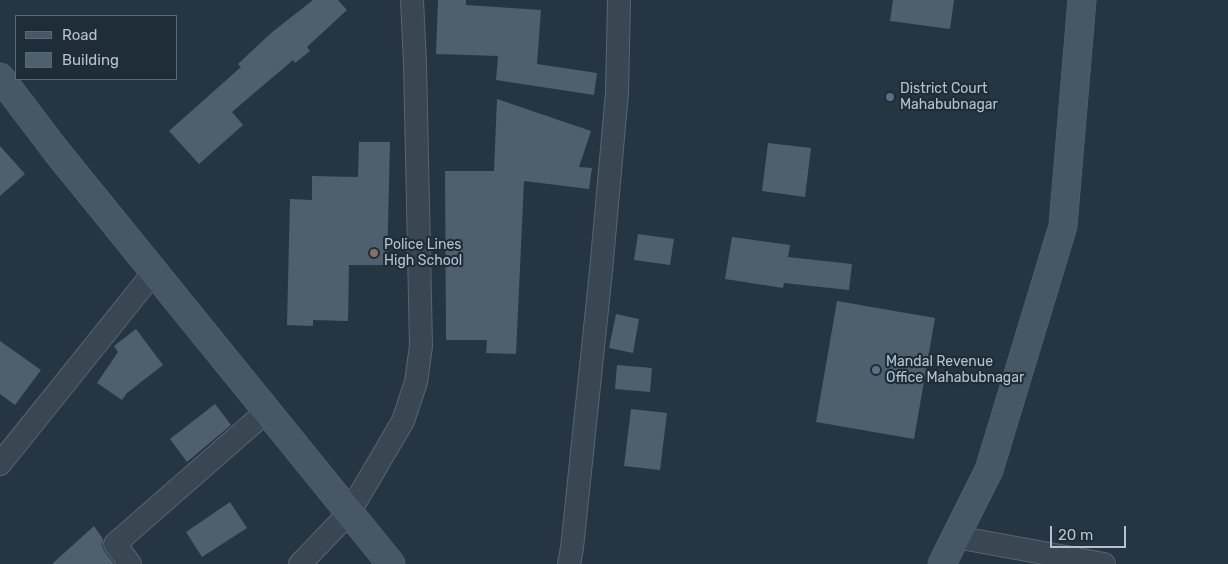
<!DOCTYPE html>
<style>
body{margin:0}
#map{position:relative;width:1228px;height:564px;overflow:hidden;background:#253642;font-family:Rubik,sans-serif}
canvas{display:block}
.legend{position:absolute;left:15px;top:15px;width:162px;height:65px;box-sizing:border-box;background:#1e2d37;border:1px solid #5b6973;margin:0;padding:6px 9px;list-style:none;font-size:15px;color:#b7c2cc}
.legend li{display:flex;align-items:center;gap:10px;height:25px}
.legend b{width:25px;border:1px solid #5b6973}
.scale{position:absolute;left:1050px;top:526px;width:76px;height:22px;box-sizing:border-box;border:2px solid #b7c2cc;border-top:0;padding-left:6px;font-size:15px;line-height:18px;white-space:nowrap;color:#b7c2cc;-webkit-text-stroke:4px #1e2d37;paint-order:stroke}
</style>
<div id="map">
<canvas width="1228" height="564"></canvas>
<ul class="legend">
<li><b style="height:6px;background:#485765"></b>Road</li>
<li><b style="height:14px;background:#4e606e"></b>Building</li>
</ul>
<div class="scale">20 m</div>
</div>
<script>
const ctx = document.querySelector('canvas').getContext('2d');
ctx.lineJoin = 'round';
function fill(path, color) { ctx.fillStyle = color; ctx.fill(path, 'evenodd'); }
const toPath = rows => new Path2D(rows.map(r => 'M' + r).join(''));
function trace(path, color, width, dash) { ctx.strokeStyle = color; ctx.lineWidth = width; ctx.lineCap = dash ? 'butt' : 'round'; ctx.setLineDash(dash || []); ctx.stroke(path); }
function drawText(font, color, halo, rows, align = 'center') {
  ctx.font = font + ' Rubik,sans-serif'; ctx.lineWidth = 4.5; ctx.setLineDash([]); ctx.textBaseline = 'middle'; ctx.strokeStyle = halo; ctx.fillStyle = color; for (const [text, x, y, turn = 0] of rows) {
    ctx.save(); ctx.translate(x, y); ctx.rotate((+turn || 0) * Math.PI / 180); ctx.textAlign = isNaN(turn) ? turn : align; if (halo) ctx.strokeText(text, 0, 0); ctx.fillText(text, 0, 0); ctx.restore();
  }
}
fill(toPath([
 [313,0,338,0,347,10,307,47,310,51,295,63,293,60,232,112,243,125,199,164,169,131,241,67,238,64,271,33],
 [438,0,466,0,466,5,541,10,537,64,597,73,594,95,496,80,498,56,436,54],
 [893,0,954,0,950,29,890,21],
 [497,99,591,131,579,167,592,168,589,189,524,181,516,354,486,353,487,340,446,340,445,171,494,171],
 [359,142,390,142,387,265,349,265,348,321,313,320,313,326,287,325,290,199,312,200,312,176,358,177],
 [768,143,811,148,805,197,762,191],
 [0,146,25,174,0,196],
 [638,234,674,239,670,265,634,260],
 [732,237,790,245,788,257,852,264,849,290,784,283,783,288,725,279],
 [837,301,935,318,914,439,816,422],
 [616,314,639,319,633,353,609,348],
 [136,329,163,365,127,393,122,400,97,383,118,352,114,346],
 [0,341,41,370,15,405,0,394],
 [617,365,652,368,650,392,615,389],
 [215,404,231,425,187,462,170,439],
 [631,409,667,413,660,470,624,466],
 [230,502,247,528,202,557,186,532],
 [94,526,103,539,102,545,104,551,114,564,52,564]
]), '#4e606e');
const street = toPath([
 [0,464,154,272],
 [956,537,1104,564],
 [130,564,115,544,267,411],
 [300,564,349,513,403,421,416,382,421,346,415,63,412,0],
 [569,564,572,548,601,271,617,93,619,0]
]);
const secondary = toPath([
 [0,77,57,152,391,564],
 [942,564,989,470,1063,226,1082,0]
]);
trace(street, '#58656f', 24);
trace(secondary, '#58656f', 29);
trace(street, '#3a4752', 22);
trace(secondary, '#485765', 28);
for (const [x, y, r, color] of [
 [890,97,5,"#5c6f8a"],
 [374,253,5,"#8d6e63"],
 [876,370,5,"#5c6f8a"]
]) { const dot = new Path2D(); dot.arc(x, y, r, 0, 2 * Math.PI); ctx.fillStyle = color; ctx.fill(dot); trace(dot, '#1e2d37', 2); }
drawText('14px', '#b7c2cc', '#1e2d37', [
 ["District Court",900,89],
 ["Mahabubnagar",900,105],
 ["Police Lines",384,245],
 ["High School",384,261],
 ["Mandal Revenue",886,362],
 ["Office Mahabubnagar",886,378]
], 'left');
</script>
